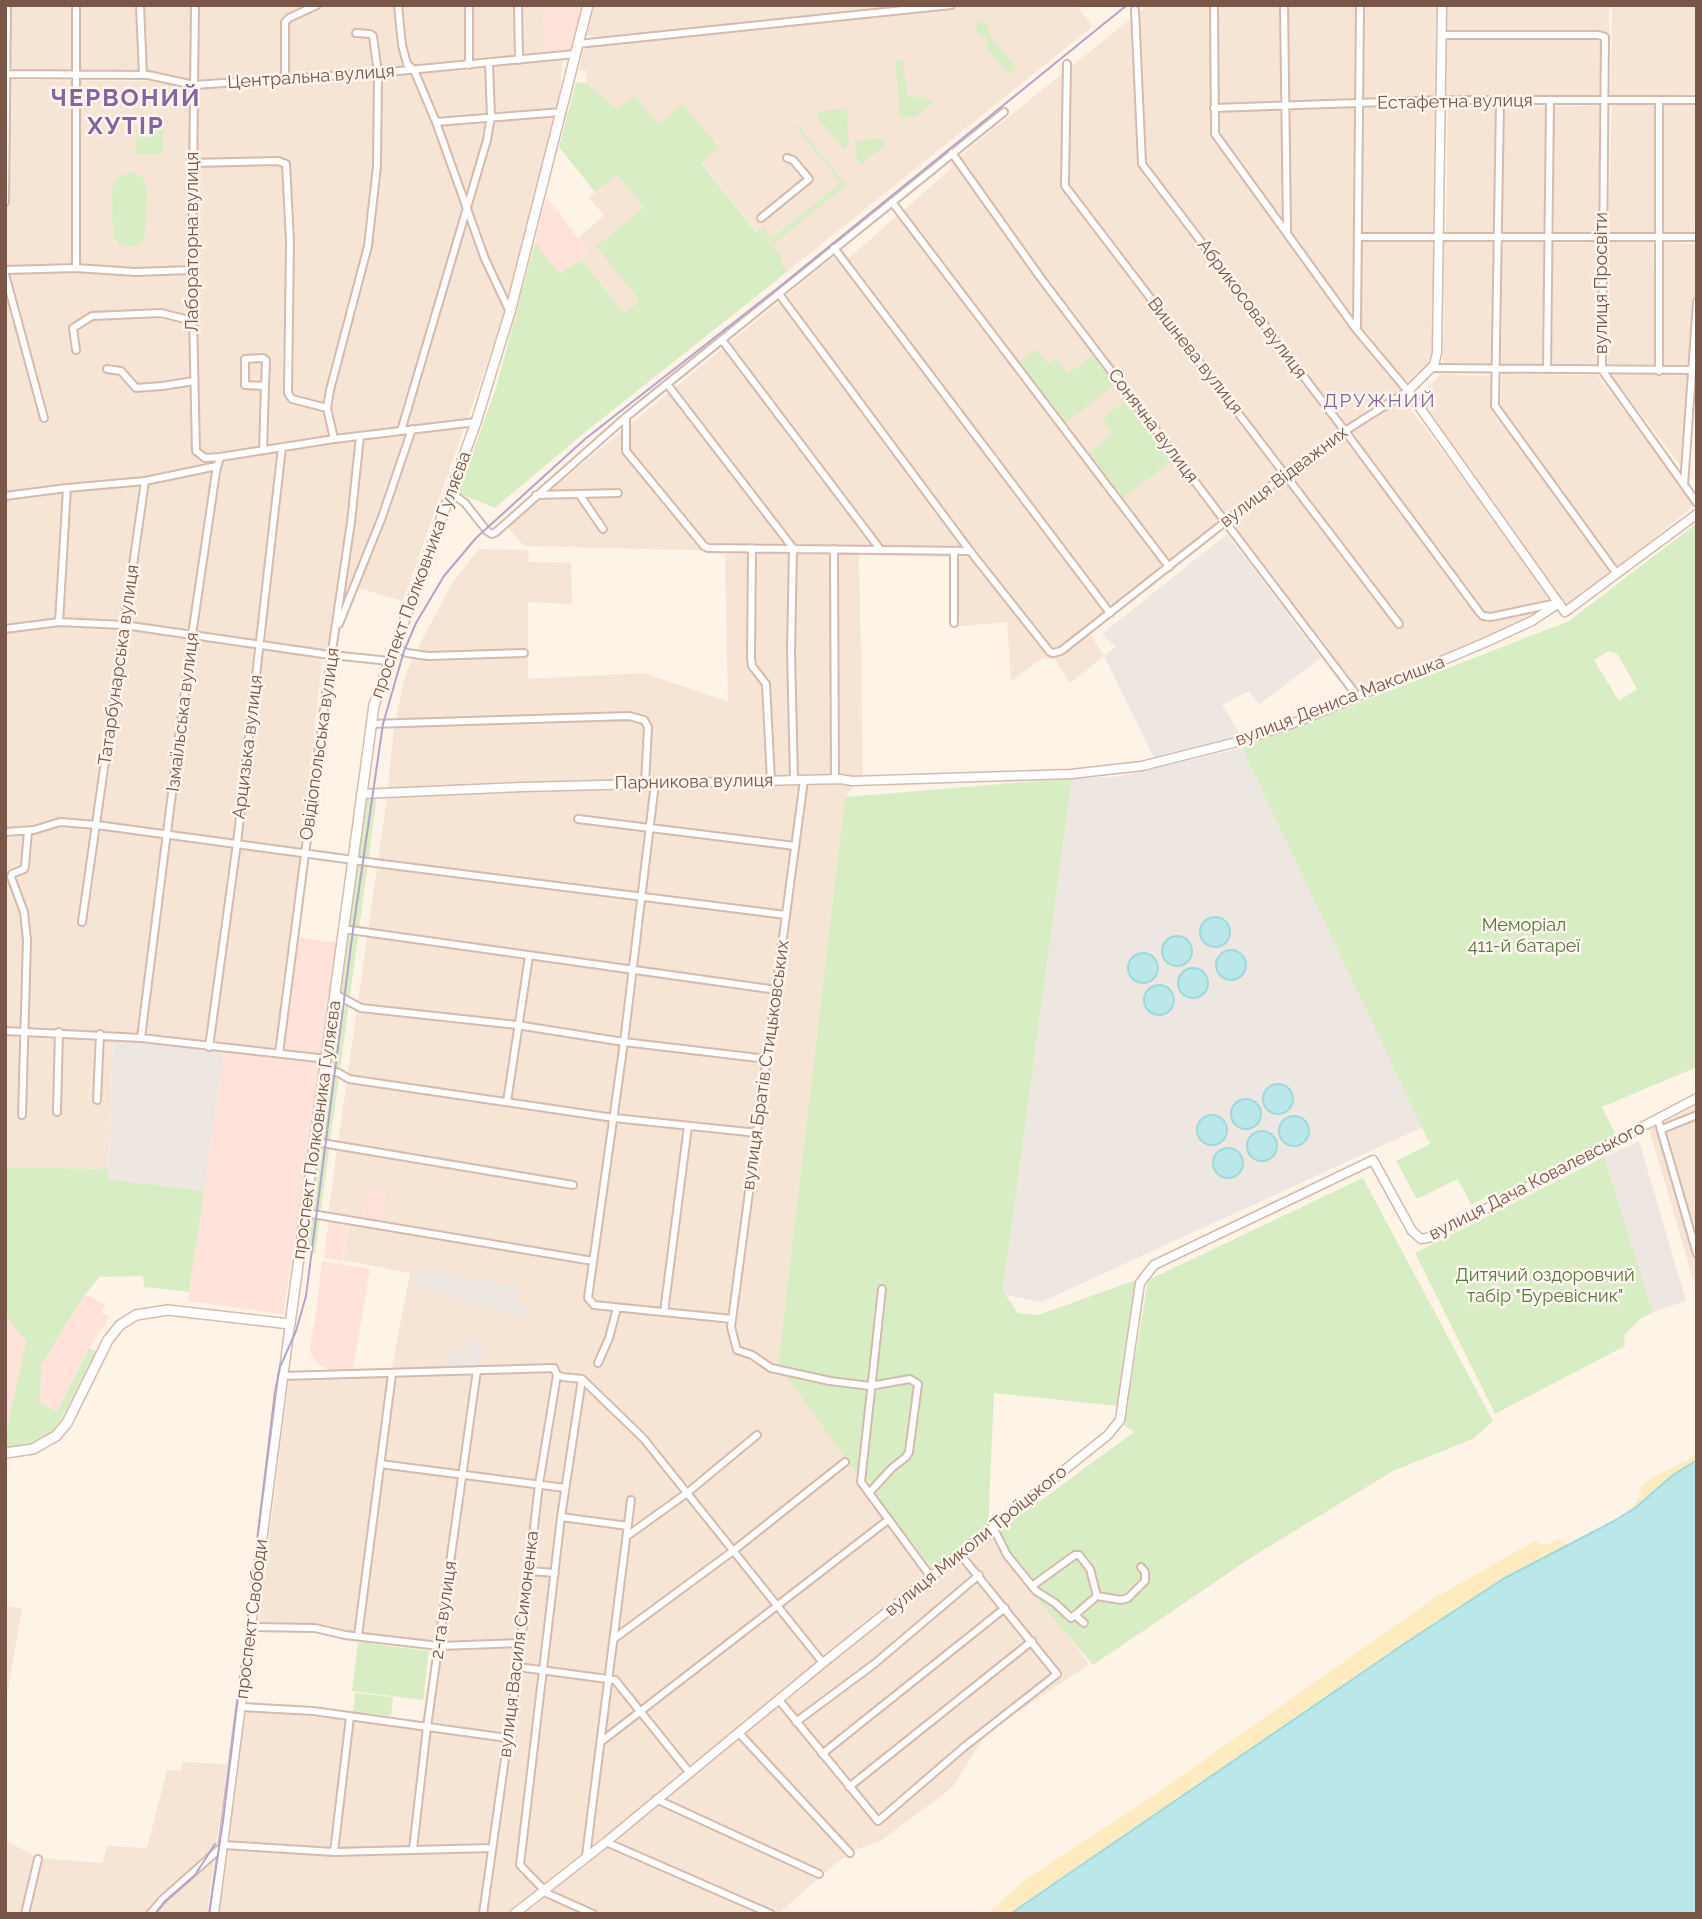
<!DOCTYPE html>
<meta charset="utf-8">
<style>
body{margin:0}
#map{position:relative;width:1702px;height:1919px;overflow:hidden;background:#fef3e7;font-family:Raleway,sans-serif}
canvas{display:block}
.frame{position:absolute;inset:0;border:7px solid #7a5649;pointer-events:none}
</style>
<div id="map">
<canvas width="1702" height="1919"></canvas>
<div class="frame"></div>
</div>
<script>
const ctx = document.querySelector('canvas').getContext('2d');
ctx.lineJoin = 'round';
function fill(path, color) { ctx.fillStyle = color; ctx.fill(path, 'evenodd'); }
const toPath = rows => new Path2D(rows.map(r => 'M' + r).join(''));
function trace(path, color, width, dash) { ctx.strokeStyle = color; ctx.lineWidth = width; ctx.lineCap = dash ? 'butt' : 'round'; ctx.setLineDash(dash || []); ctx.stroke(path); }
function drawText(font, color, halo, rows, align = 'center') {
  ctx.font = font + ' Raleway,sans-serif'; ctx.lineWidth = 5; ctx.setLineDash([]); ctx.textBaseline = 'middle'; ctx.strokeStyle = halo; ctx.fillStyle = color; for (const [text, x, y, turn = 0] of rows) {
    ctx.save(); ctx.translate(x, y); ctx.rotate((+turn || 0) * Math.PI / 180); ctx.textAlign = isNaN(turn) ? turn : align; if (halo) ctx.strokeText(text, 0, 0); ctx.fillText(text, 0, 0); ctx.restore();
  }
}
fill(toPath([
 [5,5,559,5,543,6,546,57,193,83,174,76,141,73,5,72],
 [592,5,1076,5,1093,26,788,271,701,162,683,105,658,124,617,110,586,83,587,71,579,70,584,49,588,49,589,45,628,40,585,35],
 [1148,5,1440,5,1435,353,1432,365,1397,391,1563,610,1358,690,1227,518,1087,629,1104,656,1070,683,1055,659,1043,658,1011,681,1007,622,952,627,952,557,859,555,863,773,845,798,778,1364,849,1461,935,1573,988,1529,1089,1664,993,1729,984,1738,953,1786,941,1796,879,1842,855,1850,834,1865,778,1914,218,1914,246,1709,424,1729,436,1642,346,1632,315,1624,258,1625,289,1379,390,1377,410,1273,343,1260,349,1217,328,1214,387,797,394,728,404,680,412,659,452,583,479,549,528,550,529,562,571,563,572,604,528,602,528,679,644,673,728,702,725,554,808,553,524,546,507,526,842,250,849,258,953,167,951,163],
 [1445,5,1609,5,1609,33,1446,32],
 [1612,5,1697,5,1697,94,1611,98],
 [1604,37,1603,99,1444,99,1445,39],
 [563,57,559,103,506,310,403,601,354,587,323,654,278,1051,113,1033,108,1169,5,1167,5,80,149,81,194,89],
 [1697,103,1697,190,1694,233,1660,234,1662,105],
 [1609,105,1603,232,1554,233,1554,107],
 [1612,105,1657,105,1657,234,1608,235],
 [1495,107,1495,232,1446,233,1448,108],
 [1547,107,1546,232,1502,233,1504,108],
 [618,175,644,208,640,301,624,313,581,259,589,252,578,238,604,216,589,197],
 [1502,240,1547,241,1546,367,1501,367],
 [1444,241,1495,241,1492,365,1443,365],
 [1609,241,1653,242,1656,364,1608,366],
 [1663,241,1697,245,1697,289,1691,368,1662,367],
 [1601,242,1598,364,1552,365,1552,243],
 [1690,372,1684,470,1610,374],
 [1441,374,1491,376,1492,412,1614,573,1568,608,1418,397],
 [1502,374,1597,375,1695,504,1619,568,1501,410],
 [1697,1105,1697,1292,1649,1129],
 [5,1607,22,1608,5,1706],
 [182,1762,227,1764,207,1914,5,1914,5,1840,38,1858,102,1863,107,1846,147,1848,167,1770,182,1770]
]), '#f6e4d5');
fill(toPath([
 [582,5,572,50,546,57,543,6],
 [546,197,589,252,560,274,535,242],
 [298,937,339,943,324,1057,283,1051],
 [224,1050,322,1063,283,1314,188,1301],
 [366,1189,387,1192,381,1223,361,1221],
 [329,1219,348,1223,342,1261,324,1258],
 [322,1261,370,1269,353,1369,330,1370,318,1364,312,1356,310,1345,315,1320],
 [85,1294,105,1305,101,1312,110,1317,89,1348,57,1411,40,1403,41,1365],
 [5,1316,26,1341,5,1437]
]), '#ffe2da');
fill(toPath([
 [1227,534,1321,658,1259,704,1249,691,1222,705,1242,737,1155,760,1104,656,1116,647,1102,634],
 [1242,748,1423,1127,1041,1302,1006,1295,1003,1292,1072,778,1114,777],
 [113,1041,224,1050,204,1191,108,1179],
 [1639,1141,1686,1301,1653,1312,1604,1157],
 [417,1267,520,1287,517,1301,530,1306,525,1319,413,1285],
 [472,1338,485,1341,478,1367,440,1368,448,1352,467,1353]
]), '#eee6e1');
fill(toPath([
 [977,21,987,24,990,29,987,32,1017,69,1012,73,1007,72,985,46,989,42,985,37,982,38,976,30],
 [903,60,907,94,911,97,926,97,933,102,918,116,900,118,896,70,896,61],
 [576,82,586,83,617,109,635,96,658,124,683,104,719,148,701,163,756,232,760,230,782,258,780,261,788,271,578,438,495,508,458,493,496,388,535,242,560,274,581,259,624,313,640,301,596,246,644,208,618,175,595,192,559,147],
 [842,109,847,112,849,146,845,150,816,116,819,111],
 [797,124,846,185,774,244,762,230,764,228,772,238,841,183,795,126],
 [136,129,163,129,163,154,136,154],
 [879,138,885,141,884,146,863,163,857,162,855,142],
 [130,172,143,178,147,190,145,236,139,245,129,247,119,244,113,235,112,190,117,178],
 [1037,349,1048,364,1056,358,1068,374,1093,355,1116,384,1066,423,1019,362],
 [1127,399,1173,460,1123,498,1089,453,1113,434,1102,419],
 [1697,523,1697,1067,1602,1107,1616,1135,1497,1197,1495,1193,1471,1205,1458,1179,1417,1199,1396,1161,1430,1144,1242,748,1569,621],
 [1609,651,1618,655,1637,689,1619,701,1594,660],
 [1072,778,1003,1291,1018,1313,1038,1315,1136,1280,1118,1406,994,1393,988,1529,936,1573,848,1462,778,1364,845,797],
 [377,796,315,1254,304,1250,363,797],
 [1604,1157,1653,1312,1640,1319,1624,1335,1625,1346,1495,1414,1415,1253],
 [5,1167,108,1169,108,1179,204,1191,189,1292,144,1287,143,1276,100,1277,85,1294,41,1365,40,1403,57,1411,89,1348,96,1351,56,1430,44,1440,25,1447,5,1447,5,1437,26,1341,5,1316],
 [1363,1178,1493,1421,1473,1439,1393,1471,1252,1557,1093,1665,1032,1593,995,1534,1134,1432,1124,1425,1148,1280],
 [358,1642,429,1651,423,1700,352,1691],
 [355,1693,393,1697,391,1716,353,1712]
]), '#d9edc4');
fill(toPath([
 [1697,1453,1697,1460,1673,1475,1628,1512,1642,1494,1639,1489,1653,1477,1686,1461],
 [1561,1539,1566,1545,1503,1579,1407,1642,1010,1914,987,1914,1025,1880,1153,1796,1436,1597,1535,1541,1544,1546]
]), '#ffebc0');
const water = toPath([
 '1200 932a15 15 0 1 1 30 0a15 15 0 1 1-30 0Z',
 '1162 951a15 15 0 1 1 30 0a15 15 0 1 1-30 0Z',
 '1216 965a15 15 0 1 1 30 0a15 15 0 1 1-30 0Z',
 '1128 968a15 15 0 1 1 30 0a15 15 0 1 1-30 0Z',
 '1178 983a15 15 0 1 1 30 0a15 15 0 1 1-30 0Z',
 '1144 1000a15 15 0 1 1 30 0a15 15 0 1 1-30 0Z',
 '1263 1099a15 15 0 1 1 30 0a15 15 0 1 1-30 0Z',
 '1231 1114a15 15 0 1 1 30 0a15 15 0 1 1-30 0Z',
 '1197 1130a15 15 0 1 1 30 0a15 15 0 1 1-30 0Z',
 '1279 1131a15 15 0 1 1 30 0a15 15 0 1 1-30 0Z',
 '1247 1146a15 15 0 1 1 30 0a15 15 0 1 1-30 0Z',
 '1213 1163a15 15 0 1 1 30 0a15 15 0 1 1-30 0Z',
 [1697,1460,1697,1914,1010,1914,1407,1642,1503,1579,1614,1521,1635,1508,1673,1475,1697,1460]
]);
fill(water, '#b9e7ea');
trace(water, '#9fd9dc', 2);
const minor = toPath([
 [76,5,76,268],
 [140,5,143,75],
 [195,5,192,270,196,451,205,458,220,457,334,439,476,422],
 [398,5,402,45,407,64,414,70,436,122,485,259,510,312],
 [469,5,469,65],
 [518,5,519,60],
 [1284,5,1287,230],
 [1135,10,1142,164,1345,431,1480,613,1483,616,1491,617,1557,603],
 [1442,35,1598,35,1605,37,1602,370,1697,503],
 [578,44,951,5],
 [1067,64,1065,186,1399,624],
 [5,74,148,75,194,85,388,72,575,54],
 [285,80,285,22,289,18,317,5],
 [1659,100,1659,371],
 [1500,101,1495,406,1617,574],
 [1214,108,1442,100,1697,100],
 [436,122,562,112],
 [952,153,1040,277,1358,697],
 [193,163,278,161,286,164,290,241,288,393,292,399,327,408],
 [5,202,7,5],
 [892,202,1169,567],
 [761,218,809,179,793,160,787,158],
 [1358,237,1697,237],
 [834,248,1110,613],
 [5,270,76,268,135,272,192,270],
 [5,274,44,418],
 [779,294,970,551,1050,652,1053,653,1061,651,1286,474,1345,431,1408,391,1356,329,1215,134,1214,5],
 [1357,327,1360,5],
 [722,340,880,549],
 [76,350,73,328,92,316,161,313,193,321],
 [1432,368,1697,370],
 [107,369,121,371,136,388,162,386,194,381],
 [1547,369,1550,101],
 [667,384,793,548,791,652,794,780],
 [626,417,626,451,704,546,708,548,970,551],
 [401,431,487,140,491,116,489,63],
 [334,439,327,408,330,390,368,246,377,166,378,73,373,36,370,34,356,33],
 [263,450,265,386,266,360,263,358,245,359,245,385,265,386],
 [220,457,216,472,192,635,141,1038,327,1059],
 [1684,485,1697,302],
 [451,493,465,503,487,531,492,534,496,532,626,417,1004,112],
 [579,494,603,529],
 [536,495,618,493],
 [5,496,67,488],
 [752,548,751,658,752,666,766,684,771,781],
 [834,549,835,779],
 [954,551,954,623],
 [59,622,67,488,145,481],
 [339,624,382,517,412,429],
 [5,629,59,622,124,625,323,654,389,661],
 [394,647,407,653,428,656,524,653],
 [371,724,629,716,644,720,648,727,645,783],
 [804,780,731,1327,737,1350,752,1355,771,1368,830,1381,870,1386,910,1379,918,1384,909,1452,906,1457,892,1468,869,1493],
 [655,783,624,1042,588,1298,594,1305,732,1319],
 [578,819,795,846],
 [5,832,34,830,60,822,97,825,375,863,786,915],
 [82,922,145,481,217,466],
 [343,929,777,990],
 [335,994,361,1008,517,1025,624,1042,767,1059],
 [5,1031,141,1038],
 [209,1047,237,843,282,447],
 [279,1053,328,678,351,522,360,436],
 [326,1070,339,1073,349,1079,614,1118,758,1133],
 [97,1100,100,1034],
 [507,1102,529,956],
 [57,1112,59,1032],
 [22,1115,27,940,24,912,11,877,12,874,24,869,25,866,28,831],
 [1658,1120,1697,1254],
 [1662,1129,1697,1115],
 [316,1142,573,1185],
 [306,1213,593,1261],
 [882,1289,861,1482,931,1577],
 [664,1312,688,1126],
 [598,1363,609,1338,617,1308],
 [282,1376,554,1368,557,1375,563,1377,582,1379],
 [582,1379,643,1438,823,1663],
 [380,1464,565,1488],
 [561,1517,628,1526],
 [993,1527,1007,1555,1036,1591,1055,1603,1071,1618,1075,1615,1084,1623],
 [627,1536,687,1493,757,1435],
 [530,1571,555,1573],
 [1032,1586,1075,1555,1079,1555,1090,1569,1097,1596,1075,1615],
 [1097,1596,1121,1600,1128,1598,1145,1581,1145,1572,1141,1567],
 [253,1627,315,1628,345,1635,439,1646,521,1643],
 [358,1636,392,1374],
 [615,1638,733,1551,845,1462],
 [518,1667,615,1680,689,1772],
 [779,1700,878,1821,964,1747,1057,1674,960,1554],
 [242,1707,313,1711,507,1738],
 [796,1722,874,1664,979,1575],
 [738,1732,850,1853],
 [602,1741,888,1520],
 [822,1754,1005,1608],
 [849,1787,1032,1641],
 [656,1799,819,1874],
 [606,1842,771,1914],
 [413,1849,427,1727,477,1370],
 [334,1852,350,1717],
 [586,1856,631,1500],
 [544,1890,520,1865,561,1517,582,1379],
 [542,1891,593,1914],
 [25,1914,38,1859],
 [150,1914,163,1899,224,1845,334,1852,492,1848],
 [483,1914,518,1667,539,1484,557,1375]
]);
const tertiary = toPath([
 [1442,5,1437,353,1434,365,1408,391,1565,612,1697,514],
 [361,794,522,787,840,779,852,781,1071,774,1142,766,1241,741,1302,720,1484,643,1532,621,1559,603],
 [214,1914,290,1324],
 [514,1914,606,1842,823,1663,1108,1435,1120,1420,1140,1283,1154,1265,1373,1160,1412,1231,1421,1239,1432,1237,1697,1098]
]);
const secondary = toPath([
 [5,1453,33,1449,56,1436,67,1423,108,1340,120,1325,136,1315,168,1310,290,1324,374,705,476,422,510,312,588,5]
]);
trace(minor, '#d4bbae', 10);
trace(tertiary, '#d4bbae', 11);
trace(secondary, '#d9bcae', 12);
trace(minor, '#fff', 6);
trace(tertiary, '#fff', 8);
trace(secondary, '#fff', 9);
trace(toPath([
 [155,1914,164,1902,195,1875,215,1844],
 [209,1914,223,1821,275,1392,280,1367,296,1331,306,1296,353,930,383,724,404,651,416,623,444,576,476,538,585,439,778,288,1127,5]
]), '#b4a3ca', 2);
drawText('18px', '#7a5649', '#fff7ef', [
 ["Центральна вулиця",311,77,-4],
 ["Естафетна вулиця",1455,102,-1],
 ["Лабораторна вулиця",193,242,-90],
 ["вулиця Просвіти",1602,283,-90],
 ["Абрикосова вулиця",1252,309,53],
 ["Вишнева вулиця",1195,356,52],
 ["Сонячна вулиця",1153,426,53],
 ["вулиця Відважних",1284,477,-37],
 ["проспект Полковника Гуляєва",421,575,-70],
 ["Татарбунарська вулиця",119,665,-82],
 ["вулиця Дениса Максишка",1340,701,-21],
 ["Ізмаїльська вулиця",183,712,-83],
 ["Овідіопольська вулиця",320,744,-82],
 ["Арцизька вулиця",248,747,-83],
 ["Парникова вулиця",694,782,-1],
 ["вулиця Братів Стицьковських",766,1065,-82],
 ["проспект Полковника Гуляєва",317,1130,-82],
 ["вулиця Дача Ковалевського",1537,1181,-27],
 ["вулиця Миколи Троїцького",976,1541,-39],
 ["2-га вулиця",444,1610,-82],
 ["проспект Свободи",252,1619,-83],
 ["вулиця Василя Симоненка",519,1644,-83]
]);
drawText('18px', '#557a3d', '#fff7ef', [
 ["Меморіал",1524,926],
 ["411-й батареї",1524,947],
 ["Дитячий оздоровчий",1545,1276],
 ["табір \"Буревісник\"",1545,1297]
]);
ctx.letterSpacing = '2px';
drawText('19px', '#85659d', '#fff7ef', [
 ["ДРУЖНИЙ",1380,401]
]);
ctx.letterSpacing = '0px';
ctx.letterSpacing = '2px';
drawText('bold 24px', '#85659d', '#fff7ef', [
 ["ЧЕРВОНИЙ",126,99],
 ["ХУТІР",126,127]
]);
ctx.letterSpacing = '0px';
</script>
